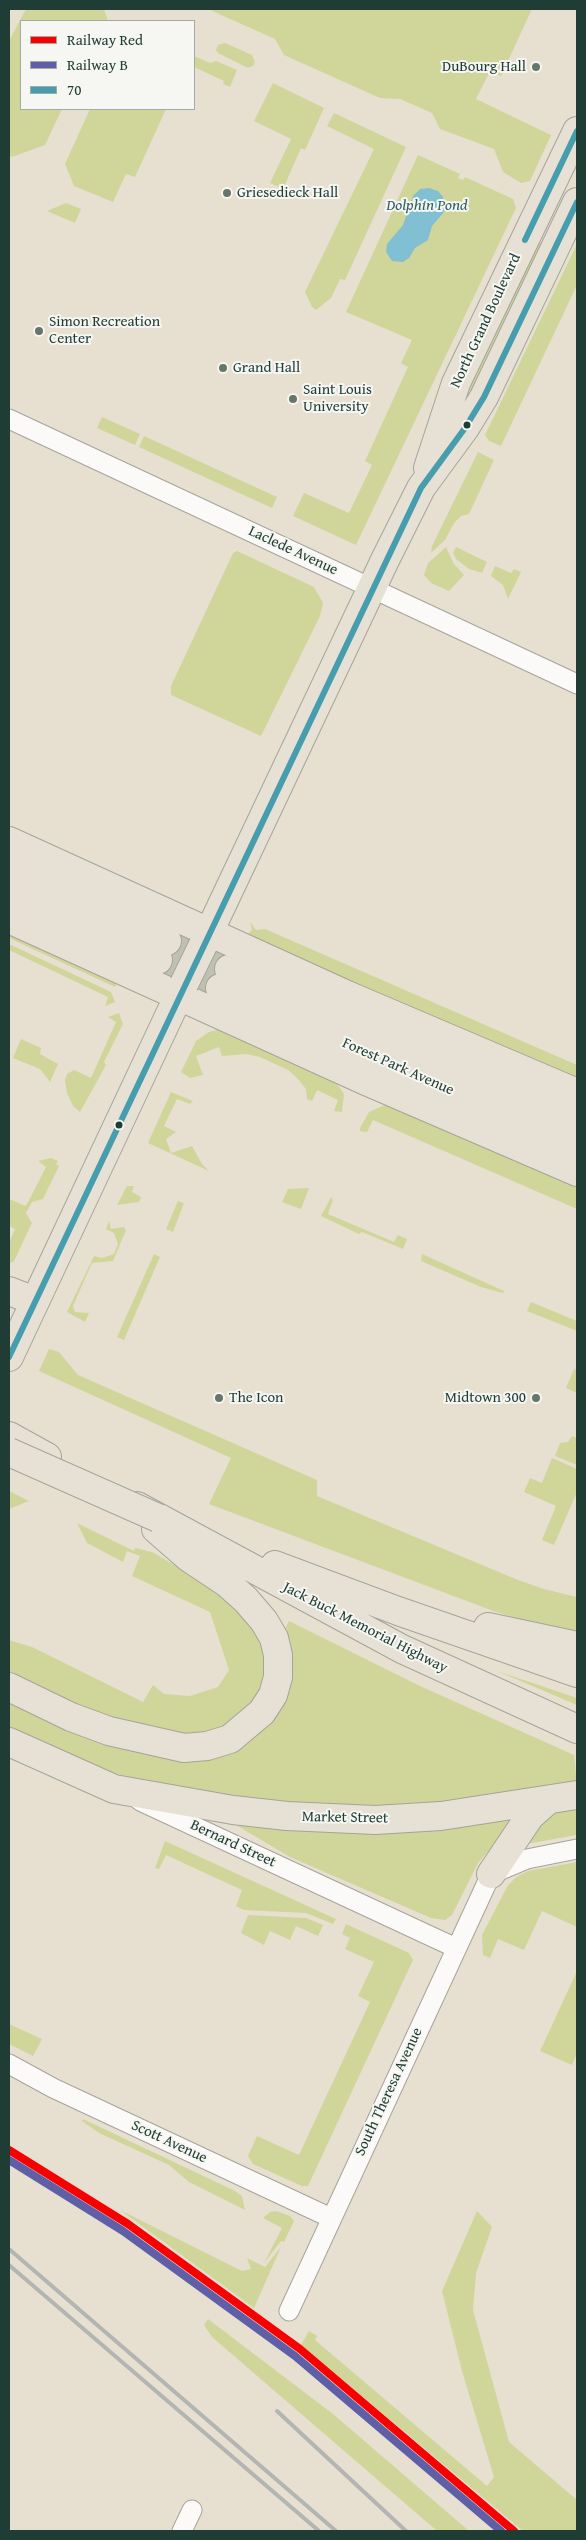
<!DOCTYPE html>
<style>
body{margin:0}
#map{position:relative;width:586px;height:2540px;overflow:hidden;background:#e7e0d1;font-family:"Gentium Book Plus",serif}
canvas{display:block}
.frame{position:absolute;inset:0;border:10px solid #1f3d34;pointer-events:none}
.legend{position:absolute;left:20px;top:20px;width:175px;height:90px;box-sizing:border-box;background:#f6f6f2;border:1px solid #a0aca6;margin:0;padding:6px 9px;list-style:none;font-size:15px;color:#1f3d34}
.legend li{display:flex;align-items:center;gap:10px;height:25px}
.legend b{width:25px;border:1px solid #a0aca6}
</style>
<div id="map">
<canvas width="586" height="2540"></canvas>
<div class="frame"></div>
<ul class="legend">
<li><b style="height:6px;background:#f80000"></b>Railway Red</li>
<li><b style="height:6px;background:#5f5fa8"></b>Railway B</li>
<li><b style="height:6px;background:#469dad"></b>70</li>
</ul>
</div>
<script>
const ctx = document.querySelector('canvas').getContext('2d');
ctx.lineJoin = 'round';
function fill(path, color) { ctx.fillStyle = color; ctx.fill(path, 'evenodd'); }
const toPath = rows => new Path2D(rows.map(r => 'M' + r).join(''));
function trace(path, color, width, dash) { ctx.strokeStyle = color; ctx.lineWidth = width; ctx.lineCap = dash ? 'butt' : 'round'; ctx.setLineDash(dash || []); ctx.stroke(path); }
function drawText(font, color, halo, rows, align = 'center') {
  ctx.font = font + ' "Gentium Book Plus",serif'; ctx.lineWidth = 4; ctx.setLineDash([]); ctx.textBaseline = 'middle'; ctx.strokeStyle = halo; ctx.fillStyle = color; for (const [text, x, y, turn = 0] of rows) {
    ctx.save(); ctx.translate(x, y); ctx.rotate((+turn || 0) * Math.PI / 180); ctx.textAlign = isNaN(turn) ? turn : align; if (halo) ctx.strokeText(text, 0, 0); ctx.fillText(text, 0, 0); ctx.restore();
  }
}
fill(toPath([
 [26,9,104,9,108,21,21,21,21,109,62,109,45,145,12,157,9,155,9,41],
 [208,9,532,9,501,76,490,71,476,99,551,135,530,181,521,183,503,172,494,149,440,129,432,113,400,99,380,98,284,55,275,39],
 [225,43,252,55,255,62,253,66,248,68,218,53,216,50,218,45],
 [194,56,210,63,216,61,237,70,230,87,223,84,224,81,194,67],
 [273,83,324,108,305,150,301,148,283,189,270,183,291,139,254,121],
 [90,109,166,109,135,177,126,174,113,202,74,186,65,164],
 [334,113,406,147,345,280,340,279,331,298,316,310,312,307,305,292,374,149,327,126],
 [418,155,460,174,458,178,463,180,465,177,513,199,516,208,356,545,293,516,304,493,349,513,372,465,365,461,408,367,401,363,412,340,346,312],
 [66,203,81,209,75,223,47,211],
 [534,240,545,245,472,393,467,390],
 [577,244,577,285,501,446,489,441,485,435],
 [102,417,140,434,135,445,97,428],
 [144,436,277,497,272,508,139,447],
 [478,452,494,460,469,514,461,516,454,523,445,540,431,553,432,546],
 [446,547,454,564,464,575,449,591,431,583,424,575,428,563],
 [456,547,487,562,482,573,469,569,456,559,453,553],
 [237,551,314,587,323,603,320,616,261,736,171,695,171,686,233,553],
 [495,566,511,573,514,569,521,572,508,599,503,585,491,576],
 [250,922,256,930,265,929,577,1065,577,1083,260,945,247,935,252,930],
 [9,932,118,982,115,987,9,938],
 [9,944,111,992,115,1002,105,1006,108,997,9,950],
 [119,1013,123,1024,104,1062,106,1065,80,1112,73,1106,67,1093,65,1080,67,1074,74,1070,91,1078,116,1022,108,1017],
 [221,1029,334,1079,344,1094,342,1112,334,1111,338,1100,317,1090,312,1101,307,1099,306,1089,298,1079,288,1070,260,1057,246,1054,222,1056,219,1047,196,1056,203,1075,190,1078,181,1072,196,1041,209,1032],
 [21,1039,41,1048,40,1054,58,1064,50,1082,40,1069,13,1058],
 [171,1092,193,1101,190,1104,177,1099,164,1126,176,1132,166,1139,171,1153,192,1146,202,1164,209,1171,148,1143],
 [389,1103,577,1184,577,1209,373,1120,367,1132,360,1131,360,1128,369,1112],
 [51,1158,58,1161,56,1164,59,1166,43,1199,32,1202,26,1213,32,1223,14,1261,9,1264,9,1243,15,1229,9,1226,9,1199,26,1206,46,1167,38,1161],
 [127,1186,134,1186,132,1192,141,1197,139,1202,117,1205],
 [309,1188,301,1209,282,1202,288,1189],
 [331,1197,333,1200,328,1214,394,1242,398,1235,407,1239,403,1249,362,1232,359,1234,321,1216],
 [178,1201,184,1203,173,1232,166,1229],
 [109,1221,111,1229,124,1227,126,1230,113,1261,92,1263,73,1306,75,1312,89,1313,85,1322,67,1312,94,1256,102,1258,114,1254,118,1244,114,1233,106,1229],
 [154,1254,160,1257,124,1340,117,1337],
 [422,1254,504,1291,503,1293,481,1287,421,1261],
 [531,1302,577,1321,577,1331,527,1311],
 [49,1349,59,1352,78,1375,317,1480,317,1496,518,1580,544,1589,577,1597,577,1634,545,1627,496,1612,209,1504,231,1458,39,1371],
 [574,1369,577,1370,577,1393,566,1388],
 [572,1436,577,1438,577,1465,555,1456,560,1443,568,1442],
 [552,1458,577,1469,577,1492,554,1545,542,1540,556,1506,524,1492,530,1478,542,1483],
 [9,1491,29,1501,9,1509],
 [77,1523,134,1551,135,1548,152,1552,213,1587,231,1601,265,1645,267,1664,261,1688,255,1702,234,1723,209,1736,179,1736,131,1726,22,1683,9,1672,9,1640,32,1647,143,1702,153,1685,164,1694,190,1696,218,1687,229,1670,210,1612,132,1576,140,1556,127,1551,123,1562,87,1543],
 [289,1621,420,1686,574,1755,577,1785,390,1809,263,1803,137,1779,106,1771,9,1727,9,1701,227,1751,288,1643,286,1627],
 [497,1671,577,1698,577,1705],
 [577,1806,577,1835,526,1844,542,1816],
 [515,1818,500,1843,489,1850,478,1863,452,1915,445,1920,431,1918,290,1857,236,1825,237,1821],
 [165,1841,336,1919,333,1924,306,1913,244,1910,236,1906,242,1890,166,1855,159,1869,155,1868],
 [577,1862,577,1927,542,1911,524,1950,498,1939,490,1958,483,1955,482,1935,507,1887,516,1877,528,1871],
 [248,1915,306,1918,323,1925,318,1936,296,1926,290,1940,270,1931,264,1945,241,1933],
 [346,1924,409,1953,413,1960,308,2186,302,2186,253,2164,248,2156,257,2136,299,2155,370,2002,358,1996,374,1962,345,1949,350,1938,342,1934],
 [577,1971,577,2053,572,2065,540,2051],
 [9,2024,42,2039,33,2056,9,2044],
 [83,2119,235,2191,242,2196,245,2210,189,2182,169,2165,99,2133,82,2121],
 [120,2210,242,2271,251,2269,247,2258,265,2267,281,2247,254,2308],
 [276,2211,290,2216,294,2221,284,2242,281,2241,264,2263,282,2228,263,2218,270,2212],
 [477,2211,492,2227,476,2273,473,2310,509,2442,577,2500,577,2531,523,2531,301,2345,309,2331,317,2336,315,2340,487,2486,494,2477,462,2371,442,2291],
 [208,2319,333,2414,469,2531,437,2531,212,2337,204,2325]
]), '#d0d59a');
fill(toPath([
 [429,188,438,191,443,197,444,212,432,226,428,240,415,248,409,258,403,262,392,261,386,252,387,244,403,225,413,196,420,189]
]), '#81bfd2');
trace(toPath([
 [167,941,229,969],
 [158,960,220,988]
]), '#bfbfb2', 28, [28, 14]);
const minor = toPath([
 [9,419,577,684],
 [140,1801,456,1948],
 [9,2064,53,2088,331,2218],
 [289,2311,491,1874,527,1859,577,1849],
 [182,2531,192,2510]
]);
const primary = toPath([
 [428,468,456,383,577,131],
 [9,841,347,995,577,1093],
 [9,868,167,941],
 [9,892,158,960],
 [9,919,366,1081,577,1172],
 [203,945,385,560,421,488,465,428,484,397,577,202],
 [229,969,577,1122],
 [220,988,577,1146],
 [9,1357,184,984],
 [9,1742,114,1789,233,1810,287,1816,375,1820,441,1816,577,1795],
 [491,1874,530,1816,548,1800]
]);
const motorway = toPath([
 [9,1291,35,1301],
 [9,1436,47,1457],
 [137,1506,402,1649,577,1729],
 [275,1565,398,1611,577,1673],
 [488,1627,577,1646],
 [9,1687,71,1717,109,1731,184,1748,207,1746,230,1739,262,1712,273,1695,278,1677,278,1655,274,1638,264,1621,246,1600,227,1583,188,1557,156,1529]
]);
trace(minor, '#a4a49a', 21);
trace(primary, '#a4a49a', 30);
trace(motorway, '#a4a49a', 30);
trace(minor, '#fbfaf8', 19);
trace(primary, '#e6e1d4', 28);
trace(motorway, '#e6e1d4', 28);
trace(toPath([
 [9,2249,336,2531],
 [9,2265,319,2531],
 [277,2411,406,2531]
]), '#b2b5b2', 4);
const primaryBridge = toPath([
 [184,984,203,945]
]);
const motorwayBridge = toPath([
 [9,1452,158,1518]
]);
trace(primaryBridge, '#a4a49a', 30, []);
trace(motorwayBridge, '#a4a49a', 30, []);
trace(primaryBridge, '#e6e1d4', 28);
trace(motorwayBridge, '#e6e1d4', 28);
trace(toPath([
 [525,240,577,131],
 [9,1357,421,488,465,428,484,397,577,202]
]), '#469dad', 6);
trace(toPath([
 [9,2150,128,2224,300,2349,514,2531]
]), '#f80000', 8);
trace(toPath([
 [9,2160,123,2231,295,2356,501,2531]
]), '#5f5fa8', 8);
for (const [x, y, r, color] of [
 [536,67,5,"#65766b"],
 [227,193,5,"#65766b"],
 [39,331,5,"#65766b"],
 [223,368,5,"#65766b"],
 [293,399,5,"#65766b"],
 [467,425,4.5,"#1f3d34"],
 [119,1125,4.5,"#1f3d34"],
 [219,1398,5,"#65766b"],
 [536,1398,5,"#65766b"]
]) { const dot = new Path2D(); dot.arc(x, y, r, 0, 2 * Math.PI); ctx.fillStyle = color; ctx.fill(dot); trace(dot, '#f6f6f2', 2); }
drawText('15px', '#1f3d34', '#f6f6f2', [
 ["DuBourg Hall",526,67,"right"],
 ["Griesedieck Hall",237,193],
 ["Simon Recreation",49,322],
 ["Center",49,339],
 ["Grand Hall",233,368],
 ["Saint Louis",303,390],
 ["University",303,407],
 ["The Icon",229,1398],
 ["Midtown 300",526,1398,"right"]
], 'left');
drawText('15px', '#1f3d34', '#f6f6f2', [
 ["North Grand Boulevard",486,321,-65],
 ["Laclede Avenue",293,551,25],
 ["Forest Park Avenue",398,1067,24],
 ["Jack Buck Memorial Highway",365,1628,27],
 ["Market Street",345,1818,1],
 ["Bernard Street",233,1844,25],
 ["South Theresa Avenue",389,2092,-65],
 ["Scott Avenue",169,2142,25]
]);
drawText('italic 16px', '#2f6064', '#f6f6f2', [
 ["Dolphin Pond",427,206]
]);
</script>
